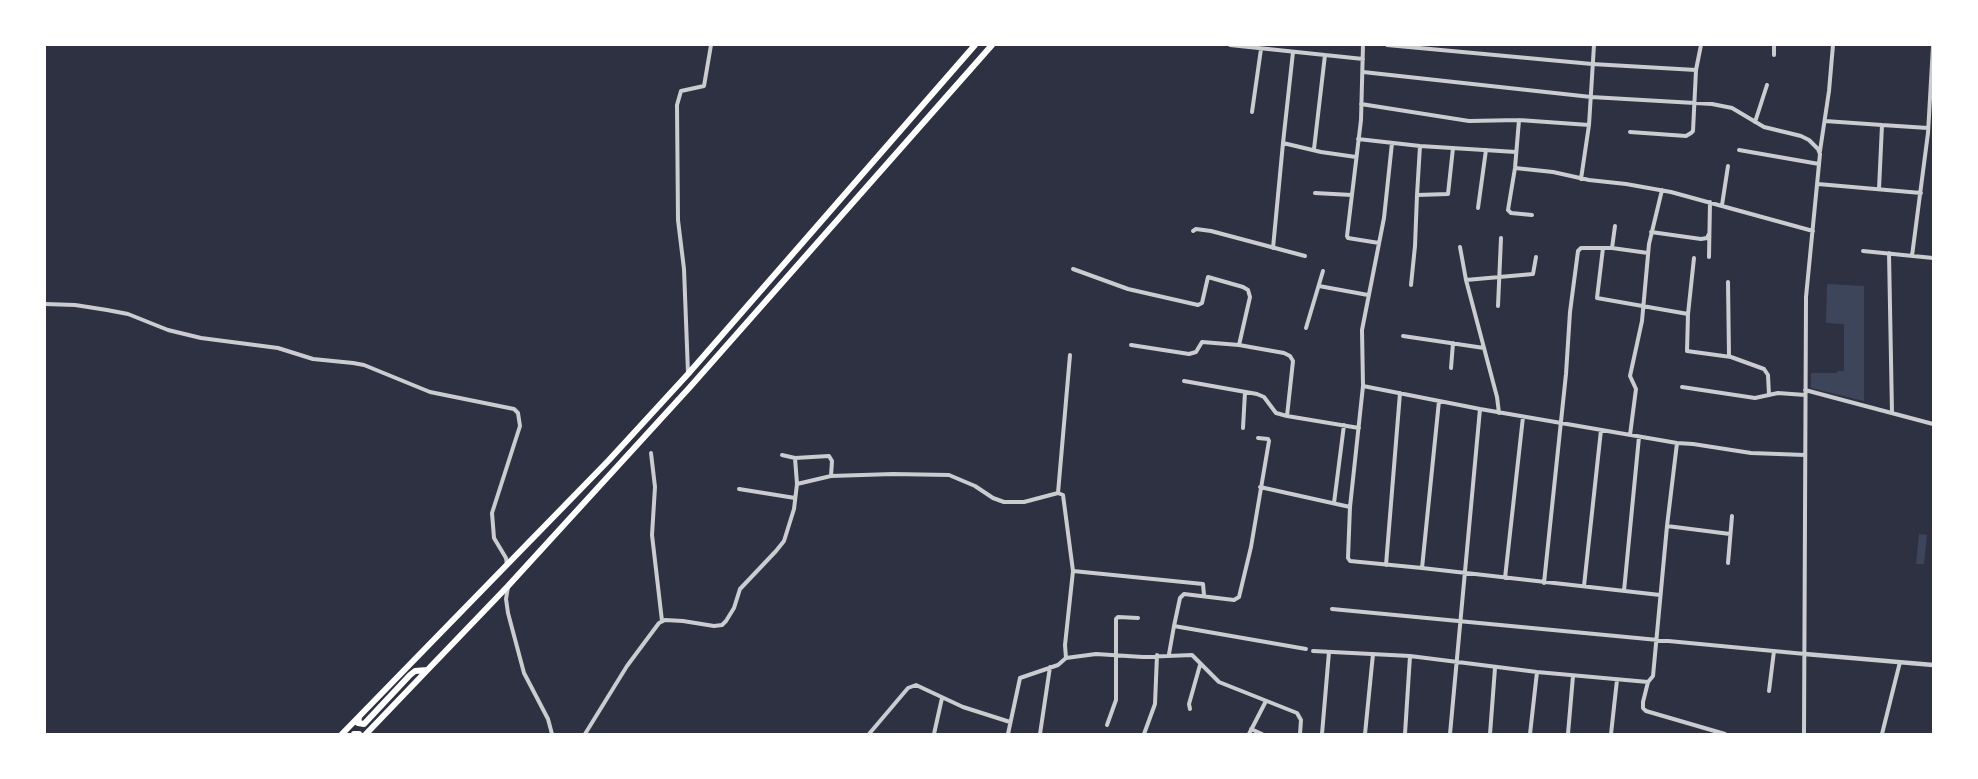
<!DOCTYPE html>
<style>
body{margin:0}
#map{position:relative;width:1978px;height:779px;overflow:hidden;background:#2d3142;font-family:"Golos Text",sans-serif}
canvas{display:block}
.frame{position:absolute;inset:0;border:46px solid #fff;pointer-events:none}
</style>
<div id="map">
<canvas width="1978" height="779"></canvas>
<div class="frame"></div>
</div>
<script>
const ctx = document.querySelector('canvas').getContext('2d');
ctx.lineJoin = 'round';
function fill(path, color) { ctx.fillStyle = color; ctx.fill(path, 'evenodd'); }
const toPath = rows => new Path2D(rows.map(r => 'M' + r).join(''));
function trace(path, color, width, dash) { ctx.strokeStyle = color; ctx.lineWidth = width; ctx.lineCap = dash ? 'butt' : 'round'; ctx.setLineDash(dash || []); ctx.stroke(path); }
fill(toPath([
 [1827,284,1864,286,1864,401,1811,388,1811,373,1837,373,1838,371,1844,371,1844,324,1826,323],
 [1919,534,1927,535,1924,564,1916,564]
]), '#3c4559');
trace(toPath([
 [1230,45,1363,59],
 [1363,45,1361,120,1347,236,1348,238,1379,243],
 [1387,45,1592,64,1696,70],
 [1293,52,1283,143,1321,152,1356,157],
 [1774,55,1774,45],
 [1363,72,1591,97,1712,104,1732,108,1764,127,1801,136,1809,140,1818,149,1820,154,1806,297,1804,734],
 [1361,104,1469,121,1519,120,1589,125,1594,45],
 [1252,112,1261,49],
 [1519,120,1515,168,1508,210,1511,213,1532,215],
 [1825,121,1882,125,1879,189],
 [1755,122,1767,85],
 [1882,125,1928,128],
 [1630,132,1686,136,1691,133,1693,131,1696,70,1701,45],
 [1358,139,1420,146,1516,152],
 [1392,143,1384,218,1362,330,1363,386,1350,507,1348,558,1350,561,1422,568,1660,595],
 [1314,149,1325,55],
 [1739,150,1819,164],
 [1820,151,1829,91,1833,45],
 [1515,168,1553,172,1589,180,1626,184,1671,192,1813,231],
 [1581,179,1589,125],
 [1818,184,1921,193],
 [1315,193,1352,195],
 [1417,195,1420,146],
 [1722,205,1728,166],
 [1478,208,1486,150],
 [1193,231,1196,229,1211,231,1305,256],
 [1651,232,1701,239,1707,238,1709,234],
 [1460,247,1466,280,1497,397,1499,413],
 [1273,248,1283,143],
 [1603,248,1597,298,1688,314,1687,351,1731,357,1764,369,1768,375,1769,395],
 [1612,248,1615,226],
 [1863,251,1933,258],
 [1889,253,1892,413],
 [1912,256,1928,133,1933,46],
 [1709,257,1710,202],
 [1073,269,1128,289,1198,305,1202,303,1208,277,1243,287,1248,290,1250,297,1239,345,1284,353,1290,356,1293,361,1287,416,1359,428],
 [1466,280,1533,274,1536,257],
 [1728,282,1729,356],
 [1411,285,1415,246,1417,195,1448,194,1453,148],
 [1319,286,1368,295],
 [45,304,75,305,107,310,128,314,168,330,201,338,278,348,313,359,353,363,364,365,430,392,514,409,518,413,520,426,492,513,494,538,506,558,507,565],
 [1498,306,1501,238],
 [1688,314,1694,258],
 [1306,328,1323,271],
 [1403,336,1484,348],
 [1131,345,1189,354,1196,352,1202,342,1239,345],
 [1451,368,1453,343],
 [688,373,684,269,678,220,677,105,681,91,704,86,711,45],
 [1184,381,1257,394,1264,397,1276,413,1287,416],
 [1363,386,1480,409,1677,443,1693,444,1751,453,1805,455],
 [1682,387,1755,398,1778,393,1805,395],
 [1805,390,1933,424],
 [1243,428,1245,392],
 [1630,435,1636,389,1630,376,1642,321,1649,244,1662,190],
 [651,453,655,487,652,535,662,621],
 [782,455,795,458,829,456,832,461,831,476],
 [795,458,797,484],
 [1260,487,1350,507],
 [739,489,795,498],
 [1058,493,1070,355],
 [1334,503,1344,425],
 [1667,526,1730,534],
 [1728,563,1732,516],
 [1386,565,1400,393],
 [1422,568,1439,401],
 [1073,571,1203,584,1204,595],
 [1505,578,1523,417],
 [1544,583,1566,374,1570,312,1578,251,1581,248,1612,248,1648,253],
 [1584,586,1601,430],
 [508,587,506,599,508,613,524,673,548,719,552,734],
 [1624,591,1639,437],
 [1332,609,1805,654],
 [1174,626,1180,598,1184,594,1234,600,1239,597,1251,547,1269,441,1268,439,1258,438],
 [1313,651,1410,656,1537,672,1648,682,1653,676,1667,526,1677,443],
 [1169,654,1174,626,1306,649],
 [1648,682,1643,702,1643,708,1646,711,1725,734],
 [1769,691,1774,651],
 [1190,709,1189,704,1200,665],
 [1107,725,1116,700,1116,619,1118,617,1138,618],
 [1251,729,1262,734],
 [585,734,627,666,659,623,665,620,683,621,714,626,722,625,726,621,734,608,740,589,776,551,784,541,794,509,797,484,831,476,893,474,949,475,975,486,993,498,1004,502,1024,502,1058,493,1063,495,1073,571,1065,645,1066,658,1096,654,1143,657,1192,655,1219,682,1297,713,1301,720,1300,734],
 [869,734,908,688,916,685,963,707,1010,722],
 [934,734,942,698],
 [1008,734,1020,678,1058,665,1066,658],
 [1040,734,1050,667],
 [1144,734,1155,704,1157,655],
 [1249,734,1266,701],
 [1322,734,1329,652],
 [1365,734,1373,654],
 [1405,734,1410,656],
 [1450,734,1480,409],
 [1490,734,1495,668],
 [1530,734,1537,672],
 [1568,734,1573,676],
 [1611,734,1617,680],
 [1882,734,1900,662]
]), '#caccd0', 4);
trace(toPath([
 [1805,654,1933,665]
]), '#caccd0', 4.5);
trace(toPath([
 [359,717,358,723,364,724,410,675,415,671,427,670],
 [342,734,609,460,688,374,975,45],
 [354,734,359,734],
 [366,734,508,586,690,387,992,45]
]), '#fff', 6);
</script>
